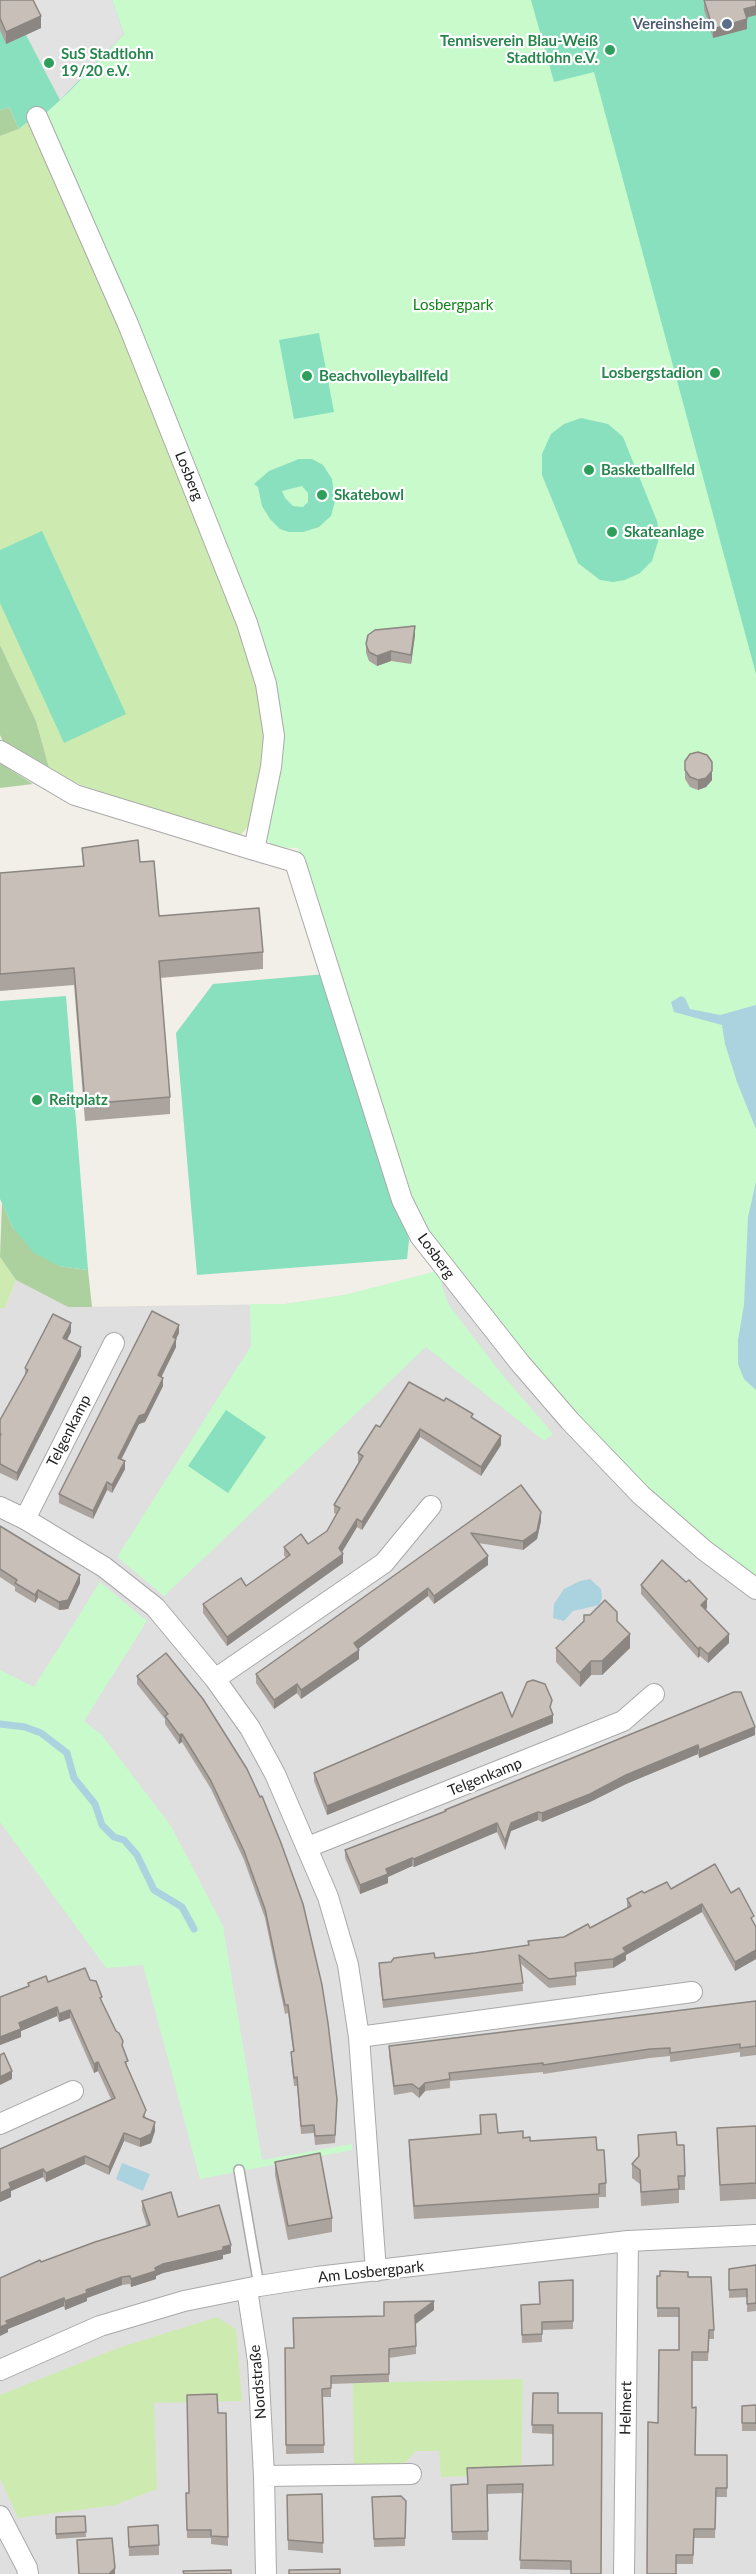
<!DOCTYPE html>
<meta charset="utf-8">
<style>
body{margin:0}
canvas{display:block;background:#f2efe9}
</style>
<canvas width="756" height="2574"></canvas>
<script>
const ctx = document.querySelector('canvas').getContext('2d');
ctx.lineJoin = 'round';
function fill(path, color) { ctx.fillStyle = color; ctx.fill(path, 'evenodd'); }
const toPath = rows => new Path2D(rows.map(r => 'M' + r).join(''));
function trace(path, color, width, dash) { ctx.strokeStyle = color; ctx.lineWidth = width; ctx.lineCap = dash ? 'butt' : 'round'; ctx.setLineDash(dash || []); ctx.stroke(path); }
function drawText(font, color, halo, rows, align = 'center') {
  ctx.font = font + ' Lato,sans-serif'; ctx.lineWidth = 4.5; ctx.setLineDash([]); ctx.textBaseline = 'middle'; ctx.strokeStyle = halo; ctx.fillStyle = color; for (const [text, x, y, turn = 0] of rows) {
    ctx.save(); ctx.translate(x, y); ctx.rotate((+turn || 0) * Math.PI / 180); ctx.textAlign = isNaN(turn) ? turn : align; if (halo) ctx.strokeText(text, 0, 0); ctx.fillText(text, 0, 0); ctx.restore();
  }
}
fill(toPath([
 [438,1272,756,1578,756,2574,0,2574,0,1308,5,1308,16,1280,68,1307,285,1304,344,1295]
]), '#e0dfdf');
fill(toPath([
 [31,119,122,326,242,623,269,735,257,816,239,837,83,786,50,771,36,721,0,645,0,136,19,129],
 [0,1257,16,1280,5,1308,0,1308],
 [217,2317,236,2329,242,2401,154,2403,157,2489,115,2505,18,2518,0,2478,0,2395,118,2348],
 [523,2379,521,2475,441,2477,439,2451,416,2451,400,2468,354,2469,353,2383]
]), '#cdebb0');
fill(toPath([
 [9,107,19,129,0,136,0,110],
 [0,645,36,721,50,771,4,744,0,735],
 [0,764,1,764,33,784,0,788],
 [2,1203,13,1228,59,1266,88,1270,92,1307,68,1307,16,1280,0,1257]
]), '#add19e');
fill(toPath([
 [112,0,756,0,756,1578,675,1514,599,1442,450,1266,407,1197,298,848,272,847,264,835,270,682,45,114,70,91,124,34],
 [441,1270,442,1287,449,1305,496,1367,553,1434,544,1441,426,1347,164,1596,117,1557,251,1346,250,1304,285,1304,344,1295],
 [100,1582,147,1621,84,1721,101,1734,171,1826,223,1926,262,2160,352,2144,352,2150,200,2179,143,1965,106,1968,0,1822,0,1670,34,1687]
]), '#c8facc');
fill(toPath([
 [0,0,112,0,124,34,70,91,45,114,31,119,19,129,9,107,0,110],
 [531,0,756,0,756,674,594,72,554,82],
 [319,333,334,412,294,419,279,340],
 [581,418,608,424,623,437,657,521,660,535,652,561,640,573,625,580,613,582,600,580,578,563,542,475,542,454,551,434,564,424],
 [299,459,312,459,323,465,332,479,335,501,331,516,319,527,303,532,289,532,280,529,270,519,262,506,258,487,254,484,269,471],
 [302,486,308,493,308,502,303,507,293,506,285,498,282,491],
 [42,531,126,714,64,743,0,603,0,550],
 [325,974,409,1240,407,1259,197,1275,176,1033,213,984],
 [66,996,88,1270,59,1266,34,1253,13,1228,0,1199,0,1001],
 [226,1410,266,1437,228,1493,188,1466]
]), '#88e0be');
fill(toPath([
 [28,0,112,0,124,34,60,100,26,35,40,28]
]), '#e2e2e2');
fill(toPath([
 [681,996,685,998,690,1009,720,1015,756,1005,756,1129,737,1082,725,1044,722,1025,674,1012,671,1002],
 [756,1182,756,1390,744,1379,738,1364,738,1340,744,1305,748,1217],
 [590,1579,601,1589,602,1598,599,1605,573,1611,564,1621,553,1618,554,1604,564,1589,580,1581],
 [122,2163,150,2174,143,2191,116,2179]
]), '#aad3df');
trace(toPath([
 [0,1724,25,1727,41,1733,67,1753,74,1778,95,1804,102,1825,114,1837,124,1840,137,1855,154,1890,182,1907,194,1929]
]), '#aad3df', 7);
const lane = toPath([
 [239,2170,259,2286]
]);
const street = toPath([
 [0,751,75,795,254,850,271,767,274,736,266,684,247,623,128,324,37,117],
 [254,850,295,862,402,1200,420,1236,520,1363,570,1421,641,1495,704,1550,756,1589],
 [0,1507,25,1519,104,1567,155,1607,215,1679,250,1728,275,1774,328,1897,348,1965,359,2037,376,2271],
 [25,1519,114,1343],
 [215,1679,384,1563,431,1506],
 [308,1847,623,1721,654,1694],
 [359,2037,692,1992],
 [0,2124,73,2091],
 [247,2289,258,2361,264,2476,266,2574],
 [0,2370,100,2326,184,2301,259,2286,317,2277,628,2241,756,2235],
 [264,2476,411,2474],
 [0,2516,27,2568,28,2574],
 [624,2574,628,2241]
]);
trace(lane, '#a9a9a9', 12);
trace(street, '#a9a9a9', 22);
trace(lane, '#fff', 9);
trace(street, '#fff', 20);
fill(toPath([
 [0,0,41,28,6,44,0,30],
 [704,0,756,0,756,15,747,18,747,29,713,38,704,10],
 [415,635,411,664,391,661,377,666,369,661,366,653,366,644],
 [685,761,712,780,706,787,698,790,690,787,685,779],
 [82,848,140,862,159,916,263,952,263,969,160,978,170,1097,170,1114,85,1121,74,985,0,991,0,873,83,867],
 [71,1332,67,1340,81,1356,17,1481,0,1473,0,1420,25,1375,25,1368],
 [179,1333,176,1339,176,1347,161,1377,163,1386,145,1422,139,1424,121,1459,125,1469,112,1493,107,1490,93,1519,59,1503,59,1494],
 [473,1418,501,1445,481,1476,420,1437,362,1530,357,1527,342,1552,343,1563,227,1646,203,1613,203,1604,246,1586,286,1558,284,1555,284,1547,308,1544,327,1531,336,1514,334,1513,334,1505,359,1463,358,1461,358,1453,380,1427],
 [521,1485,541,1521,537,1539,523,1550,478,1543,488,1565,434,1604,428,1596,358,1649,359,1659,301,1699,297,1693,274,1709,256,1683,256,1674],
 [0,1526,80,1583,68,1609,59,1610,38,1598,35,1603,15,1591,15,1587,0,1577],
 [641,1585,707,1608,705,1609,729,1643,708,1663,700,1656,698,1658,641,1594],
 [617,1621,630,1648,602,1675,591,1675,580,1687,556,1662,556,1648],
 [137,1676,203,1699,337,2108,335,2143,315,2145,314,2133,301,2134,297,2086,294,2086,291,2060,291,2052,293,2051,288,2013,285,2014,265,1918,244,1860,211,1789,182,1742,179,1744,165,1724,165,1719,137,1684],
 [734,1692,755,1735,699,1758,698,1754,626,1784,590,1802,542,1822,538,1820,511,1831,505,1850,497,1832,414,1867,412,1866,388,1877,388,1883,360,1894,345,1858,345,1850,445,1812,445,1810],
 [552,1709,551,1711,553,1723,327,1815,314,1781,314,1773,512,1717],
 [671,1889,731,1893,756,1927,756,1959,735,1971,702,1912,626,1955,626,1960,613,1968,576,1972,576,1985,549,1988,521,1964,523,1991,383,2008,379,1972,379,1963,435,1958,475,1953,528,1945,564,1937,590,1928,627,1908,627,1899,644,1893],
 [90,1980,102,2002,123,2049,128,2069,146,2118,155,2131,151,2143,140,2147,124,2141,109,2175,85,2164,46,2182,43,2177,11,2191,11,2197,0,2202,0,2149,111,2099,98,2071,94,2073,70,2018,59,2022,57,2016,21,2031,21,2037,0,2045,0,1997,28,1986,28,1983],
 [756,2001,756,2055,740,2057,740,2052,670,2062,670,2056,650,2058,543,2074,543,2072,450,2081,450,2088,425,2091,419,2098,412,2092,394,2095,389,2055,389,2046],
 [480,2115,498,2133,523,2138,530,2141,597,2150,606,2183,606,2197,599,2197,599,2208,414,2219,409,2153,409,2140,480,2134],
 [756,2126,756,2199,720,2201,717,2128],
 [638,2135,677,2145,685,2176,685,2190,679,2190,679,2203,641,2206,640,2184,632,2178,632,2164,638,2157],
 [275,2162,332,2218,332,2232,288,2240,275,2175],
 [142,2201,178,2217,231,2253,223,2255,223,2259,163,2273,156,2276,156,2279,131,2287,130,2284,122,2285,87,2298,87,2301,65,2310,64,2306,8,2329,8,2332,0,2336,41,2262,147,2226,142,2210],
 [756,2265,756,2311,747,2312,747,2297,729,2298,729,2269],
 [657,2276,688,2277,714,2330,714,2339,709,2339,708,2361,692,2361,692,2408,695,2455,727,2455,727,2497,716,2497,715,2538,694,2538,693,2564,676,2564,658,2423,679,2350,679,2317,657,2317],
 [573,2280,573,2329,542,2330,542,2342,522,2343,521,2305,540,2304],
 [434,2310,416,2324,416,2354,389,2358,389,2382,331,2384,331,2397,322,2397,324,2453,286,2454,285,2348,294,2348,384,2316],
 [533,2393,558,2413,602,2413,571,2570,520,2569,523,2493,487,2494,488,2540,452,2540,451,2485,468,2484,553,2465,553,2434,532,2433],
 [756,2405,756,2431,742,2431,742,2406],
 [218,2413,226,2413,228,2546,211,2544,211,2538,187,2538,186,2493,189,2493],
 [322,2494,323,2553,288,2550,287,2495],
 [372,2497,406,2501,405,2546,374,2547],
 [85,2516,86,2537,56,2539,56,2517],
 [128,2527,159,2545,159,2555,129,2556]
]), '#aba49e');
fill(toPath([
 [756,6,756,15,744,18,744,9],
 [41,16,41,28,6,44,6,32],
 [747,19,747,29,713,38,713,29],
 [415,626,415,635,411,664,411,655],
 [391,651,391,661,377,666,377,656],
 [712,762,712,780,706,787,698,790,698,780],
 [71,1323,71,1332,63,1347,63,1338],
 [179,1325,179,1333,173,1345,173,1337],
 [176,1339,176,1347,158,1384,158,1375],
 [81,1347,81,1356,17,1481,17,1473],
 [163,1378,163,1386,145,1422,139,1424,118,1466,118,1458,139,1416],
 [420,1429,420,1437,362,1530,362,1522],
 [501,1436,501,1445,481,1476,481,1467],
 [125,1461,125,1469,112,1493,112,1485],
 [107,1482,107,1490,93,1519,93,1511],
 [541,1512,541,1521,537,1539,523,1550,523,1541],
 [357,1519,357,1527,339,1557,339,1548],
 [343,1554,343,1563,227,1646,227,1637],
 [488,1556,488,1565,434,1604,434,1596],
 [80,1575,80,1583,68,1609,59,1610,59,1602],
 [428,1588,428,1596,354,1652,354,1643],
 [38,1590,38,1598,35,1603,35,1595],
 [707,1599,707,1608,701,1614,701,1605],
 [630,1634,630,1648,602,1675,602,1661],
 [729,1634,729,1643,708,1663,708,1654],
 [700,1647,700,1656,698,1658,698,1649],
 [359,1650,359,1659,301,1699,301,1690],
 [591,1661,591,1675,580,1687,580,1673],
 [297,1684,297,1693,274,1709,274,1700],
 [553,1715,553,1723,327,1815,327,1806],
 [755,1727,755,1735,699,1758,699,1750],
 [182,1734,182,1742,179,1744,179,1735],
 [698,1745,698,1754,626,1784,590,1802,542,1822,542,1813,626,1775],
 [538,1812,538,1820,511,1831,505,1850,505,1841,511,1823],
 [497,1823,497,1832,414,1867,414,1859],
 [412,1858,412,1866,388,1877,388,1883,360,1894,360,1885,386,1869],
 [702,1904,702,1912,626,1955,626,1960,613,1968,613,1959,623,1948],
 [756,1950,756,1959,735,1971,735,1962],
 [57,2007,57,2016,21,2031,21,2037,0,2045,0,2037,19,2023],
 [70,2010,70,2018,59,2022,59,2014],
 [98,2062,98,2071,94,2073,94,2064],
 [12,2071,12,2079,0,2085,0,2077],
 [425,2083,425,2091,419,2098,419,2089],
 [155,2122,155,2131,151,2143,140,2147,140,2139],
 [124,2133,124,2141,109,2175,109,2167],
 [85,2156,85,2164,46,2182,46,2173],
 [43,2169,43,2177,11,2191,11,2197,0,2202,0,2193,9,2183],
 [231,2245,231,2253,223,2255,223,2259,163,2273,156,2276,156,2279,131,2287,131,2279,163,2264],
 [122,2277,122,2285,87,2298,87,2301,65,2310,65,2301,86,2290],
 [64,2298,64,2306,8,2329,8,2332,0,2336,0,2327,6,2321],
 [434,2301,434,2310,415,2324,415,2315],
 [115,2568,115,2574,109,2574]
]), '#8b8681');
const building = toPath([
 [0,0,33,0,41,16,6,32,0,18,0,0],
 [704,0,756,0,756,6,744,9,747,19,713,29,704,0],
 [415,626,411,655,391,651,377,656,369,652,366,644,368,635,375,630,415,626],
 [698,752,707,755,712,762,712,771,706,778,698,780,690,777,685,770,685,761,690,754,698,752],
 [138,840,140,862,154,861,159,916,259,908,263,952,159,961,170,1097,85,1104,74,968,0,974,0,873,84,866,82,848,138,840],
 [152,1311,179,1325,173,1337,176,1339,158,1375,163,1378,145,1414,139,1416,118,1458,125,1461,112,1485,107,1482,93,1511,59,1494,152,1311],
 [53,1314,71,1323,63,1338,81,1347,17,1473,0,1464,0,1436,1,1434,0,1433,0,1420,28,1370,25,1368,53,1314],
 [409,1382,444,1401,446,1398,473,1414,471,1417,501,1436,481,1467,420,1429,362,1522,357,1519,339,1548,343,1554,227,1637,203,1604,241,1578,246,1586,290,1555,284,1547,301,1534,308,1544,327,1531,340,1508,334,1505,363,1456,358,1453,376,1425,380,1427,409,1382],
 [521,1485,541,1512,537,1531,523,1541,471,1533,488,1556,434,1596,428,1588,354,1643,359,1650,301,1690,297,1684,274,1700,256,1674,521,1485],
 [0,1526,80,1575,68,1600,59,1602,38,1590,35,1595,15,1583,17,1580,0,1569,0,1526],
 [662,1560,686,1582,689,1580,707,1599,701,1605,729,1634,708,1654,700,1647,698,1649,641,1585,662,1560],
 [605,1600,617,1612,617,1621,630,1634,602,1661,591,1661,580,1673,556,1648,584,1621,584,1615,590,1615,605,1600],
 [166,1653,203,1699,247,1769,260,1797,262,1796,281,1843,303,1904,322,1985,328,2023,337,2099,335,2135,315,2136,314,2125,301,2126,297,2077,294,2078,291,2052,294,2051,288,2005,285,2005,265,1909,244,1851,211,1781,182,1734,179,1735,165,1716,168,1714,137,1676,166,1653],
 [533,1680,545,1684,552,1700,550,1707,553,1715,327,1806,314,1773,502,1692,512,1717,527,1682,533,1680],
 [734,1692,741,1692,755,1727,699,1750,698,1745,626,1775,590,1794,542,1813,538,1812,511,1823,505,1841,497,1823,414,1859,412,1858,386,1869,388,1874,360,1885,345,1850,446,1811,445,1810,734,1692],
 [715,1864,731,1893,739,1888,754,1916,751,1918,756,1927,756,1950,735,1962,702,1904,623,1948,626,1952,613,1959,575,1963,576,1976,549,1979,519,1955,523,1983,383,2000,379,1963,391,1962,394,1958,434,1953,435,1958,475,1953,529,1945,528,1941,564,1937,588,1924,590,1928,631,1906,627,1899,642,1891,644,1893,667,1882,671,1889,715,1864],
 [85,1968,90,1980,96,1981,102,1997,100,1998,116,2031,119,2033,123,2041,122,2045,128,2061,125,2062,146,2110,143,2117,155,2122,151,2134,140,2139,124,2133,109,2167,85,2156,46,2173,43,2169,9,2183,11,2188,0,2193,0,2149,115,2098,98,2062,94,2064,70,2010,59,2014,57,2007,19,2023,21,2029,0,2037,0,1997,29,1986,28,1983,46,1976,48,1982,85,1968],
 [756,2001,756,2046,740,2048,740,2044,670,2053,670,2048,650,2049,543,2065,543,2063,449,2073,450,2079,425,2083,419,2089,412,2084,394,2086,389,2046,756,2001],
 [4,2053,12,2071,0,2077,0,2055,4,2053],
 [496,2114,498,2133,523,2131,523,2138,530,2137,530,2141,596,2137,597,2150,604,2150,606,2183,599,2184,599,2194,414,2206,409,2140,481,2134,480,2115,496,2114],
 [756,2126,756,2183,720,2185,717,2128,756,2126],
 [676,2132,677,2145,684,2145,685,2176,678,2176,679,2189,641,2192,640,2170,632,2164,639,2156,638,2135,676,2132],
 [320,2153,332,2218,288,2226,275,2162,320,2153],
 [171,2192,178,2217,219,2205,231,2245,223,2247,223,2250,163,2264,155,2268,156,2271,131,2279,130,2276,122,2277,86,2290,87,2293,65,2301,64,2298,6,2321,8,2324,0,2327,0,2278,40,2260,41,2262,95,2242,150,2225,142,2201,171,2192],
 [756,2265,756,2303,747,2304,747,2289,729,2290,729,2269,756,2265],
 [660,2271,688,2272,688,2277,711,2277,714,2330,709,2330,708,2352,692,2352,692,2408,696,2407,695,2455,727,2455,727,2488,716,2488,715,2529,694,2529,693,2555,676,2555,676,2574,647,2574,648,2422,658,2423,659,2350,679,2350,679,2308,657,2308,657,2276,660,2276,660,2271],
 [573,2280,573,2321,542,2322,542,2334,522,2335,521,2305,540,2304,539,2282,573,2280],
 [434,2301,415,2315,416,2346,389,2349,389,2374,331,2376,331,2388,322,2389,324,2445,286,2445,285,2348,294,2348,293,2318,384,2316,384,2302,434,2301],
 [533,2393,558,2393,558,2413,602,2413,601,2574,571,2574,571,2561,520,2560,523,2484,487,2485,488,2531,452,2532,451,2485,468,2484,467,2468,553,2465,553,2425,532,2425,533,2393],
 [217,2394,218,2413,226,2413,228,2537,211,2536,211,2530,187,2530,186,2493,189,2493,187,2395,217,2394],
 [756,2405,756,2423,742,2423,742,2406,756,2405],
 [322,2494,323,2543,288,2540,287,2495,322,2494],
 [401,2496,406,2501,405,2538,374,2539,372,2497,401,2496],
 [85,2516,86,2532,56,2534,56,2517,85,2516],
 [158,2525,159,2545,129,2547,128,2527,158,2525],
 [112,2538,115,2568,109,2574,79,2574,77,2540,112,2538],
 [340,2569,340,2574,289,2574,289,2570,340,2569],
 [231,2570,231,2574,184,2574,183,2571,231,2570]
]);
fill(building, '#c7bfb8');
trace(building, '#8b8681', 1.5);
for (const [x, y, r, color] of [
 [727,24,6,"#5c6f8a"],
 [610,50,6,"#2e9e5b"],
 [49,63,6,"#2e9e5b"],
 [715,373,6,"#2e9e5b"],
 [307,376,6,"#2e9e5b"],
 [589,470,6,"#2e9e5b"],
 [322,495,6,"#2e9e5b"],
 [612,532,6,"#2e9e5b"],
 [37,1100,6,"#2e9e5b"]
]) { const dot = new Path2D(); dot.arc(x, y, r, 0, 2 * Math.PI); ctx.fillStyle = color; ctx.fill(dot); trace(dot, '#fff', 2); }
drawText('bold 15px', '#4e5e75', '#fff', [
 ["Vereinsheim",715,24]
], 'right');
drawText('bold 15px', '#27864d', '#fff', [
 ["Tennisverein Blau-Weiß",598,41,"right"],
 ["Stadtlohn e.V.",598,58,"right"],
 ["SuS Stadtlohn",61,54],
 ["19/20 e.V.",61,71],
 ["Losbergstadion",703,373,"right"],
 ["Beachvolleyballfeld",319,376],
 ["Basketballfeld",601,470],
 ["Skatebowl",334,495],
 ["Skateanlage",624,532],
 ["Reitplatz",49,1100]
], 'left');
drawText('15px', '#0c8416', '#fff', [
 ["Losbergpark",453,305]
]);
drawText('15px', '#222', '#fff', [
 ["Losberg",189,476,68],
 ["Losberg",436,1256,54],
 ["Telgenkamp",69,1431,-63],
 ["Telgenkamp",485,1777,-22],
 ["Am Losbergpark",371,2272,-6],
 ["Nordstraße",258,2382,-95],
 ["Helmert",626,2408,-89]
]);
</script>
